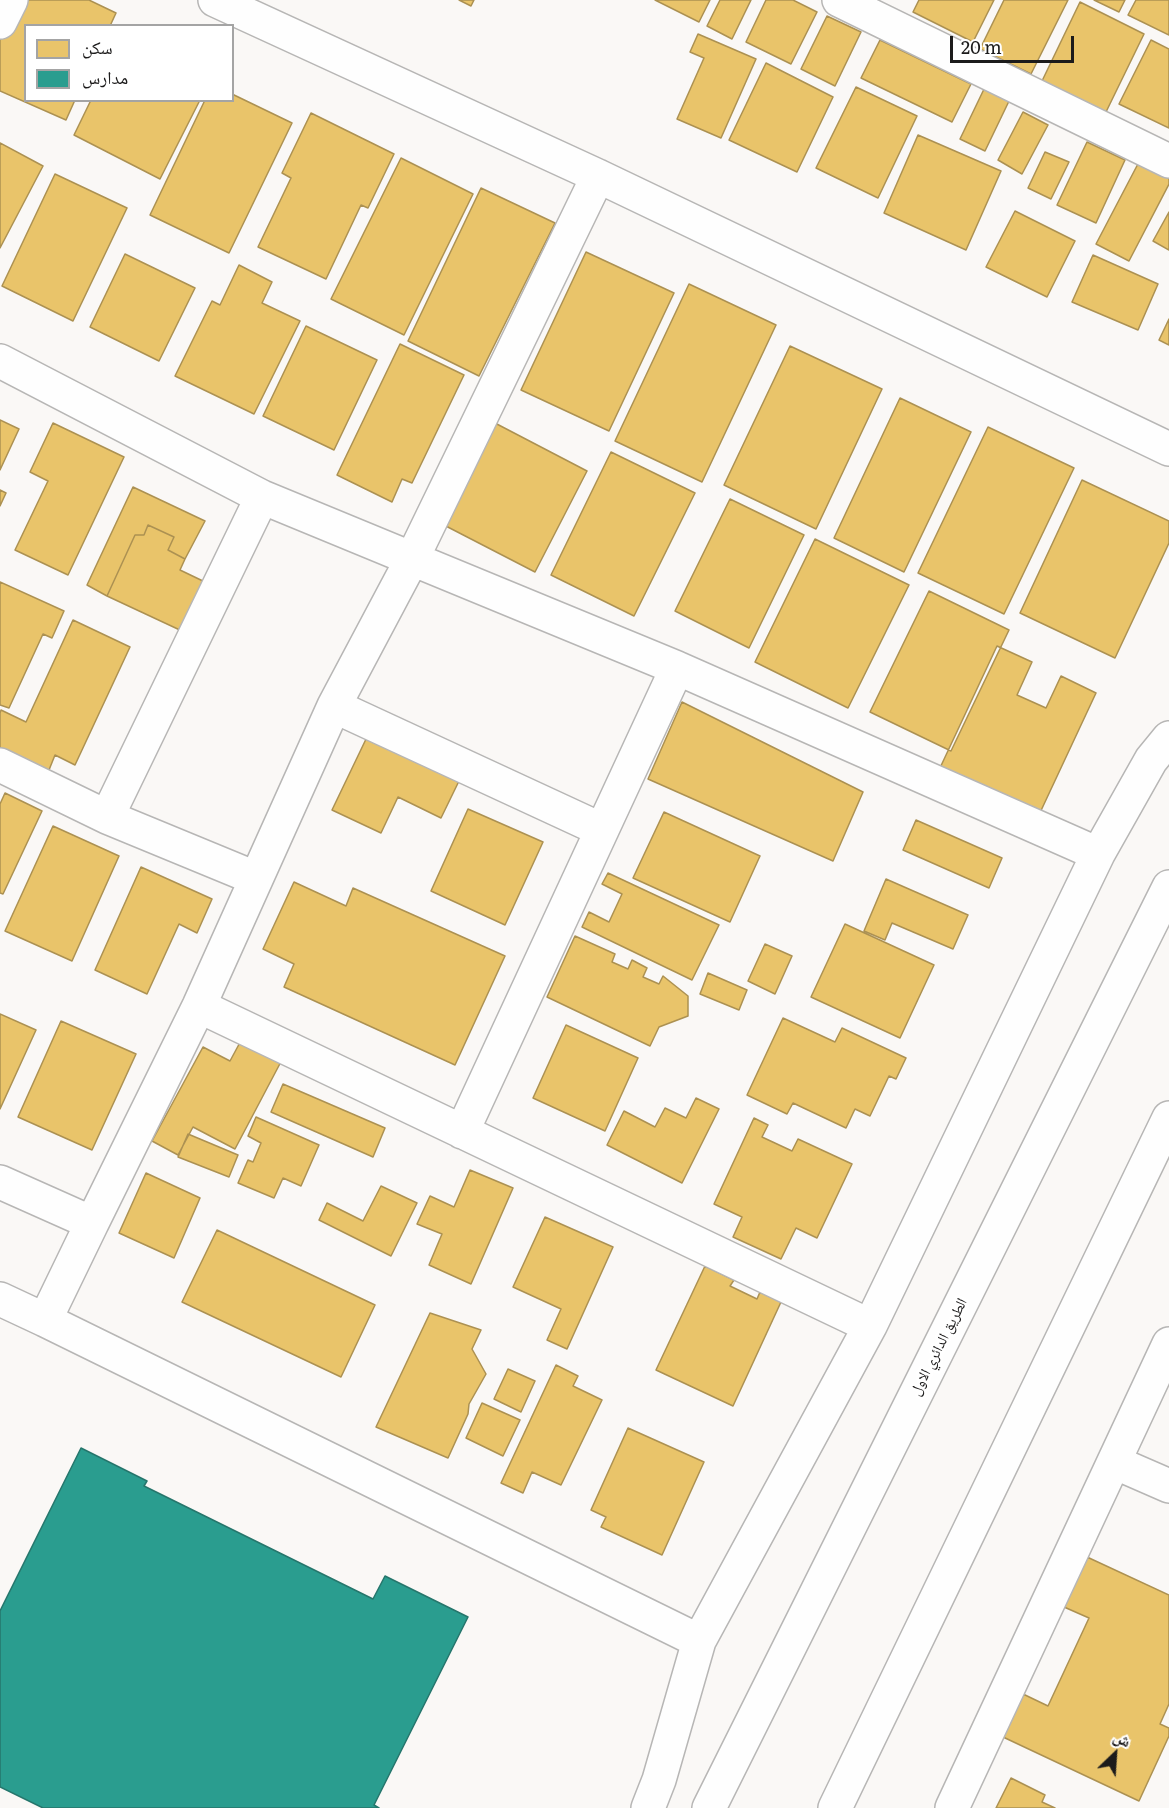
<!DOCTYPE html>
<meta charset="utf-8">
<style>
body{margin:0}
#map{position:relative;width:1169px;height:1808px;overflow:hidden;background:#faf8f6;font-family:Literata,"Noto Naskh Arabic",serif}
canvas{display:block}
.legend{position:absolute;left:24px;top:24px;width:210px;height:78px;box-sizing:border-box;background:#fff;border:2px solid #a4a4a4;margin:0;padding:8px 10px;list-style:none;font-size:18px;color:#1c1b1b}
.legend li{display:flex;align-items:center;gap:12px;height:30px}
.legend b{width:30px;border:2px solid #a4a4a4}
.north{position:absolute;left:1085px;top:1724px;width:60px;height:60px;-webkit-text-stroke:4px #fff;paint-order:stroke;rotate:25deg;font-size:16px;font-weight:700;line-height:24px;text-align:center;color:#1c1b1b}
.north::after{content:'';display:block;margin:auto;width:21px;height:27px;background:#1c1b1b;clip-path:polygon(50% 0,100% 100%,50% 72%,0 100%)}
.scale{position:absolute;left:950px;top:36px;width:124px;height:27px;box-sizing:border-box;border:3px solid #1c1b1b;border-top:0;padding-left:8px;font-size:18px;line-height:21px;white-space:nowrap;color:#1c1b1b;-webkit-text-stroke:4px #fff;paint-order:stroke}
</style>
<div id="map">
<canvas width="1169" height="1808"></canvas>
<ul class="legend">
<li><b style="height:16px;background:#e9c46a"></b>سكن</li>
<li><b style="height:16px;background:#2a9d8f"></b>مدارس</li>
</ul>
<div class="north">ش</div>
<div class="scale">20 m</div>
</div>
<script>
const ctx = document.querySelector('canvas').getContext('2d');
ctx.lineJoin = 'round';
function fill(path, color) { ctx.fillStyle = color; ctx.fill(path, 'evenodd'); }
const toPath = rows => new Path2D(rows.map(r => 'M' + r).join(''));
function trace(path, color, width, dash) { ctx.strokeStyle = color; ctx.lineWidth = width; ctx.lineCap = dash ? 'butt' : 'round'; ctx.setLineDash(dash || []); ctx.stroke(path); }
function drawText(font, color, halo, rows, align = 'center') {
  ctx.font = font + ' Literata,"Noto Naskh Arabic",serif'; ctx.lineWidth = 6; ctx.setLineDash([]); ctx.textBaseline = 'middle'; ctx.strokeStyle = halo; ctx.fillStyle = color; for (const [text, x, y, turn = 0] of rows) {
    ctx.save(); ctx.translate(x, y); ctx.rotate((+turn || 0) * Math.PI / 180); ctx.textAlign = isNaN(turn) ? turn : align; if (halo) ctx.strokeText(text, 0, 0); ctx.fillText(text, 0, 0); ctx.restore();
  }
}
const homes = toPath([
 [24,0,89,0,116,13,110,26,26,26,26,100,75,100,66,120,0,91,0,33,24,0],
 [459,0,474,0,471,6,459,0],
 [655,0,710,0,699,22,655,0],
 [720,0,751,0,732,39,707,26,720,0],
 [766,0,793,0,817,12,791,64,746,42,766,0],
 [919,0,994,0,973,42,913,12,919,0],
 [1004,0,1068,0,1031,74,980,49,1004,0],
 [1094,0,1125,0,1119,12,1094,0],
 [1136,0,1169,0,1169,35,1128,15,1136,0],
 [1080,2,1144,34,1106,112,1042,81,1080,2],
 [827,16,861,32,835,86,801,69,827,16],
 [698,34,756,59,721,138,677,119,704,58,690,52,698,34],
 [880,40,971,84,952,122,861,78,880,40],
 [1151,40,1169,49,1169,128,1119,104,1151,40],
 [766,63,833,97,797,172,729,140,766,63],
 [856,87,917,116,878,198,816,168,856,87],
 [985,87,1010,99,985,151,960,139,985,87],
 [232,94,292,123,229,253,150,215,205,100,232,100,232,94],
 [91,100,200,100,160,179,74,135,91,100],
 [1023,112,1048,125,1022,174,998,160,1023,112],
 [311,113,394,154,368,208,361,205,326,279,258,247,291,178,282,173,311,113],
 [918,135,1001,171,966,250,884,213,918,135],
 [1087,142,1125,160,1096,223,1057,205,1087,142],
 [0,143,43,166,0,248,0,143],
 [1045,152,1069,162,1051,199,1028,188,1045,152],
 [401,158,473,194,404,335,331,299,401,158],
 [1140,160,1169,175,1169,184,1129,261,1096,244,1140,160],
 [55,174,127,208,73,321,2,286,55,174],
 [481,188,555,223,479,376,408,341,481,188],
 [1015,211,1075,241,1047,297,986,267,1015,211],
 [1169,212,1169,250,1153,241,1169,212],
 [586,252,674,293,609,431,521,390,586,252],
 [125,254,195,288,159,361,90,327,125,254],
 [1093,255,1158,284,1138,330,1072,302,1093,255],
 [239,265,272,282,262,303,300,321,254,414,175,376,212,301,220,305,239,265],
 [689,284,776,325,702,482,615,441,689,284],
 [1169,319,1169,345,1159,340,1169,319],
 [306,326,377,360,334,450,263,416,306,326],
 [400,344,464,375,412,483,402,479,392,502,337,475,400,344],
 [790,346,882,389,816,529,724,485,790,346],
 [900,398,971,432,904,572,834,538,900,398],
 [0,420,19,429,0,470,0,420],
 [493,422,587,471,535,572,440,523,493,422],
 [53,423,124,457,68,575,15,550,48,481,30,472,53,423],
 [988,427,1074,468,1004,614,918,573,988,427],
 [611,452,695,493,634,616,551,575,611,452],
 [1082,480,1169,521,1169,543,1115,658,1020,613,1082,480],
 [133,487,205,521,185,559,168,550,174,537,148,525,144,535,135,535,107,596,87,585,133,487],
 [0,490,6,493,0,506,0,490],
 [730,499,804,535,749,648,675,611,730,499],
 [148,525,174,537,168,550,185,559,180,570,205,582,182,631,107,596,135,535,144,535,148,525],
 [815,539,909,585,848,708,755,662,815,539],
 [0,582,64,611,52,638,43,634,9,708,0,705,0,582],
 [929,591,1009,630,951,751,870,712,929,591],
 [73,620,130,647,75,765,55,755,47,775,0,753,0,713,1,710,26,722,73,620],
 [997,646,1032,662,1017,695,1046,708,1061,676,1096,693,1038,817,939,770,997,646],
 [682,702,863,792,833,861,648,779,682,702],
 [367,737,459,781,441,818,398,797,381,833,332,810,367,737],
 [5,793,42,811,3,894,0,893,0,804,5,793],
 [468,809,543,842,505,925,431,891,468,809],
 [664,812,760,856,730,922,633,878,664,812],
 [916,820,1002,858,989,888,903,850,916,820],
 [53,826,119,856,72,961,5,931,53,826],
 [141,867,212,899,197,933,179,924,147,994,95,970,141,867],
 [608,873,719,925,692,980,582,927,589,912,609,922,622,894,602,884,608,873],
 [886,879,968,915,953,949,892,923,885,940,864,931,886,879],
 [294,882,346,906,353,888,505,956,455,1065,284,987,294,964,263,949,294,882],
 [845,924,934,965,900,1038,811,997,845,924],
 [575,936,615,954,612,962,628,969,632,960,647,968,643,977,659,984,663,976,688,996,688,1016,659,1027,650,1046,547,997,575,936],
 [765,944,792,956,775,994,748,981,765,944],
 [708,973,747,990,739,1010,700,994,708,973],
 [0,1014,36,1030,0,1109,0,1014],
 [783,1018,835,1042,842,1028,906,1058,896,1079,889,1076,870,1116,855,1109,846,1128,793,1103,787,1114,747,1095,783,1018],
 [61,1021,136,1054,92,1150,18,1117,61,1021],
 [566,1025,638,1058,605,1131,533,1098,566,1025],
 [244,1035,284,1056,235,1149,193,1127,178,1155,152,1141,203,1047,230,1061,244,1035],
 [283,1084,385,1128,373,1157,271,1112,283,1084],
 [696,1098,719,1109,682,1183,607,1145,624,1111,655,1127,665,1108,686,1118,696,1098],
 [256,1117,319,1145,301,1186,283,1178,274,1198,238,1183,248,1160,253,1162,261,1143,248,1136,256,1117],
 [754,1118,768,1125,762,1137,792,1151,798,1139,852,1164,817,1238,796,1228,781,1259,733,1237,742,1217,714,1204,754,1118],
 [188,1134,238,1155,229,1177,178,1157,188,1134],
 [470,1170,513,1188,471,1284,429,1265,442,1234,417,1224,430,1196,454,1207,470,1170],
 [146,1173,200,1198,174,1258,119,1233,146,1173],
 [381,1186,417,1203,391,1256,319,1220,327,1203,363,1221,381,1186],
 [545,1217,613,1247,567,1349,547,1340,561,1309,513,1287,545,1217],
 [217,1230,375,1305,341,1377,182,1302,217,1230],
 [705,1266,734,1280,730,1286,757,1299,760,1292,781,1302,733,1406,656,1370,705,1266],
 [430,1313,481,1330,472,1349,486,1374,469,1404,468,1414,448,1458,376,1427,430,1313],
 [556,1365,578,1376,573,1386,602,1400,561,1485,532,1472,523,1493,501,1483,556,1365],
 [508,1369,535,1381,521,1412,494,1399,508,1369],
 [482,1403,520,1420,503,1456,466,1438,482,1403],
 [628,1428,704,1462,662,1555,601,1527,606,1517,591,1510,628,1428],
 [1087,1557,1169,1595,1169,1704,1160,1724,1169,1728,1169,1736,1139,1801,1003,1737,1023,1694,1048,1706,1089,1618,1064,1607,1087,1557],
 [1011,1778,1045,1795,1042,1802,1055,1808,996,1808,1011,1778]
]);
fill(homes, '#e9c46a');
trace(homes, '#ac9152', 1.5);
const schools = toPath([
 [81,1448,147,1481,144,1486,373,1599,385,1576,468,1617,374,1805,379,1808,43,1808,0,1787,0,1611,81,1448]
]);
fill(schools, '#2a9d8f');
trace(schools, '#26766c', 1.5);
const minor = toPath([
 [215,0,598,176,1169,449],
 [839,0,1169,161],
 [0,22,11,0],
 [0,361,262,497,677,668,1098,854],
 [334,706,602,830],
 [0,765,107,817,255,878],
 [107,817,262,497],
 [199,1006,870,1326],
 [462,1132,677,668],
 [0,1182,92,1223,45,1320,699,1641],
 [92,1223,199,1006,334,706,412,559,598,176],
 [0,1299,45,1320],
 [1114,1462,1169,1486],
 [648,1808,659,1780,699,1641,870,1326,1098,854,1151,760,1169,738],
 [952,1808,1169,1344]
]);
const major = toPath([
 [709,1808,1169,887],
 [835,1808,1169,1118]
]);
trace(minor, '#b7b6b5', 36);
trace(major, '#b7b6b5', 36);
trace(minor, '#fefefe', 33);
trace(major, '#fefefe', 33);
drawText('15px', '#1c1b1b', '#fff', [
 ["الطريق الدائري الاول",939,1347,-63]
]);
</script>
